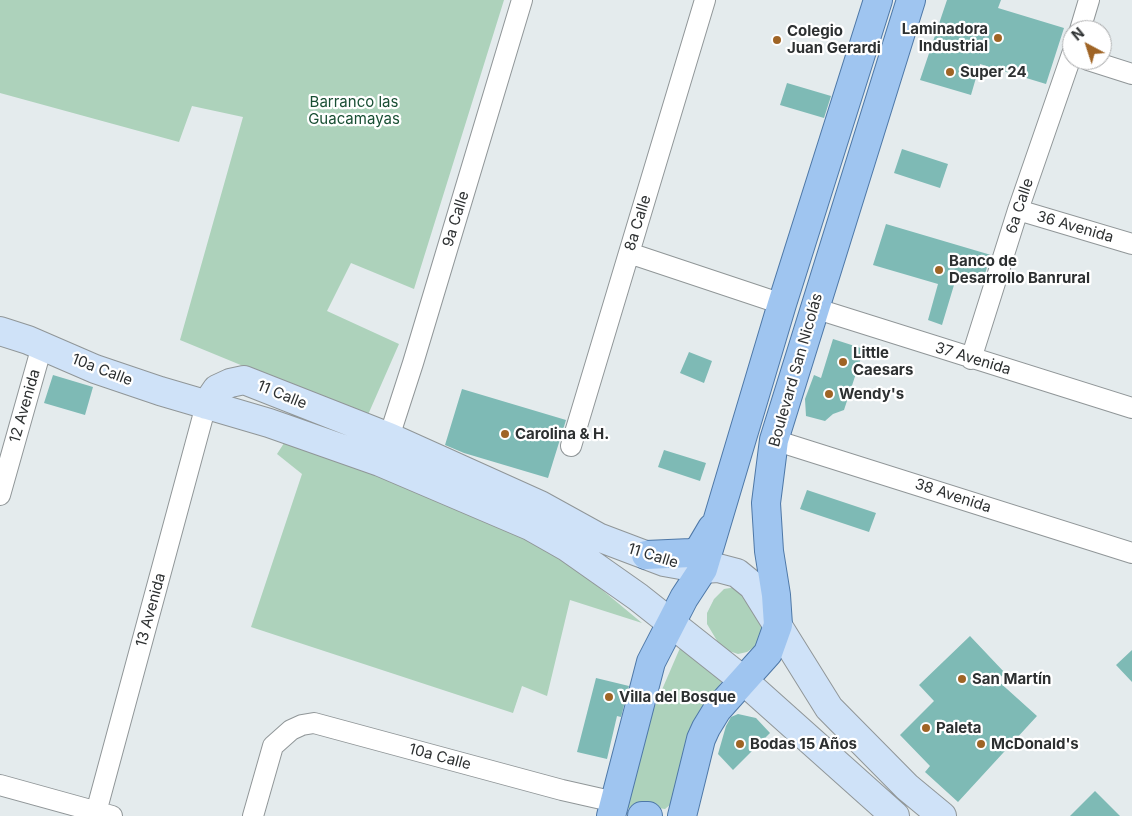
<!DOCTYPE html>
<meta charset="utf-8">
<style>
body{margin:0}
#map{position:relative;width:1132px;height:816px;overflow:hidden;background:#e4ebed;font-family:Inter,sans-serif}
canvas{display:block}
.north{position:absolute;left:1062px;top:20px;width:50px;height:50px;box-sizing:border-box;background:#fff;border:1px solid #abacad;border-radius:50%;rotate:320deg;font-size:14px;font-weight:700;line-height:20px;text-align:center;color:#2d3031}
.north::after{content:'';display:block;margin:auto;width:18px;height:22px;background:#9f6425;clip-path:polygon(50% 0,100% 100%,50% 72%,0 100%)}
</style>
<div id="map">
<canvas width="1132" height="816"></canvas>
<div class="north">N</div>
</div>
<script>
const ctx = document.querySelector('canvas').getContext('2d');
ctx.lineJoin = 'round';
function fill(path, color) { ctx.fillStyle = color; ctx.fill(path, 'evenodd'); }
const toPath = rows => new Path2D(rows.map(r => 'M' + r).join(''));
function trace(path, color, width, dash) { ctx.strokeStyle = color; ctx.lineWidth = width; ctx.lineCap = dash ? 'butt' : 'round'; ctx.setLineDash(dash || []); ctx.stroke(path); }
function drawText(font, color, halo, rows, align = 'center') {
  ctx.font = font + ' Inter,sans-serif'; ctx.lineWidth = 4.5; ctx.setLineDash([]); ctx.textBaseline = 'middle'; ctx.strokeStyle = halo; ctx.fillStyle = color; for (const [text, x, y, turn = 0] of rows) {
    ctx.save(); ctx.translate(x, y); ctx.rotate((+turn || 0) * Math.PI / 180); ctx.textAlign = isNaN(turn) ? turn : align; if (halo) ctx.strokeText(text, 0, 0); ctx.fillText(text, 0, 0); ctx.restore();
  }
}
fill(toPath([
 [0,0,504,0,414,289,351,263,327,311,399,344,367,417,180,340,243,117,192,106,179,142,0,93],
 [286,440,473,512,565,559,642,623,570,600,547,696,522,686,513,713,251,627,302,474,277,454],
 [736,587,749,595,766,628,757,645,747,652,738,654,726,650,719,644,707,624,707,613,714,599,724,589],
 [686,645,724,678,694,723,671,804,665,809,638,805,624,810,645,729,680,648]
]), '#add2bb');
fill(toPath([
 [947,0,1001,0,998,8,1064,28,1046,84,980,64,971,95,920,80],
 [787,83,831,96,824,118,780,105],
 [902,149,948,164,940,188,894,173],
 [886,224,991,255,982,283,957,275,942,325,928,320,938,284,873,265],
 [833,339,864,349,844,410,833,414,825,421,806,416,805,399,814,375,821,378],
 [689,352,712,361,704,383,680,373],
 [53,375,93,387,85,415,44,403],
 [462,389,566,420,548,478,464,453,445,445],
 [664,450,706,463,700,481,658,467],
 [807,490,876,513,869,532,800,509],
 [970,636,1005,673,997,680,1037,716,958,802,925,772,930,766,900,735,934,701,919,685],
 [1132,650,1132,682,1116,665],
 [596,678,629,686,621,717,617,716,607,759,577,752],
 [738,714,756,718,770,733,733,770,718,754,726,726,731,717],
 [1095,791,1120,816,1070,816]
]), '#7ebab5');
const street = toPath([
 [1080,30,1089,0],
 [1088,60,1132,74],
 [1018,210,1132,244],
 [629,253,782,304],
 [814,308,1132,408],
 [971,359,1018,210,1072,54],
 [389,437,413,363,522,0],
 [774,440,1132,553],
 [571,446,705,0],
 [0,495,42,346],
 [0,785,112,816],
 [95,816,206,405],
 [253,816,273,746,291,730,302,725,314,723,562,790,615,802]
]);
const secondary = toPath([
 [0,331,28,340,95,369,160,391,269,423,380,462,530,526,567,547,638,597,744,681,895,816],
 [206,405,217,389,230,383,244,380,389,437,540,505,598,537,664,562,703,569,718,568,737,573,753,586,829,708,907,787,942,816]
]);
const primary = toPath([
 [646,555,691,553,699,550,712,528],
 [611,816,651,662,684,598,703,569,782,304,878,0],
 [642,816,648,816],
 [682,816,701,739,706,728,717,710,768,653,778,625,776,595,769,551,766,503,774,440,911,0]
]);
trace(street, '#909698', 22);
trace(secondary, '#909698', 30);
trace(primary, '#4e78a7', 30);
trace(street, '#fff', 20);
trace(secondary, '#cfe2f8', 28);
trace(primary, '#9fc5f0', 28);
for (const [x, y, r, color] of [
 [998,38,5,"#9f6425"],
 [777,40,5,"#9f6425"],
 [950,72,5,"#9f6425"],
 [939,270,5,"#9f6425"],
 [843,362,5,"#9f6425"],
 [829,394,5,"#9f6425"],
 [505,434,5,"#9f6425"],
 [962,679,5,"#9f6425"],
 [609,697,5,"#9f6425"],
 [926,728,5,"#9f6425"],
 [740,744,5,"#9f6425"],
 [981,744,5,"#9f6425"]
]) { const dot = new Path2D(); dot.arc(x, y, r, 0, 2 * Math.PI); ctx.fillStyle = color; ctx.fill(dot); trace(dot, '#fff', 2); }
drawText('bold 15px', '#2d3031', '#fff', [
 ["Laminadora",988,29,"right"],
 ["Industrial",988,46,"right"],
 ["Colegio",787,31],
 ["Juan Gerardi",787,48],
 ["Super 24",960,72],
 ["Banco de",949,261],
 ["Desarrollo Banrural",949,278],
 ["Little",853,353],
 ["Caesars",853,370],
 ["Wendy's",839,394],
 ["Carolina & H.",515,434],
 ["San Martín",972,679],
 ["Villa del Bosque",619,697],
 ["Paleta",936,728],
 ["Bodas 15 Años",750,744],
 ["McDonald's",991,744]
], 'left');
drawText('15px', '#184e33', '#fff', [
 ["Barranco las",354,102],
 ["Guacamayas",354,119]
]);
drawText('15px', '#2d3031', '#fff', [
 ["6a Calle",1020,206,-72],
 ["9a Calle",456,219,-73],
 ["8a Calle",638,223,-73],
 ["36 Avenida",1075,227,16],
 ["37 Avenida",973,359,17],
 ["10a Calle",102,370,21],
 ["Boulevard San Nicolás",796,370,-74],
 ["11 Calle",282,395,22],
 ["12 Avenida",25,406,-74],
 ["38 Avenida",953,496,18],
 ["11 Calle",653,556,17],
 ["13 Avenida",151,610,-75],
 ["10a Calle",440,757,15]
]);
</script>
